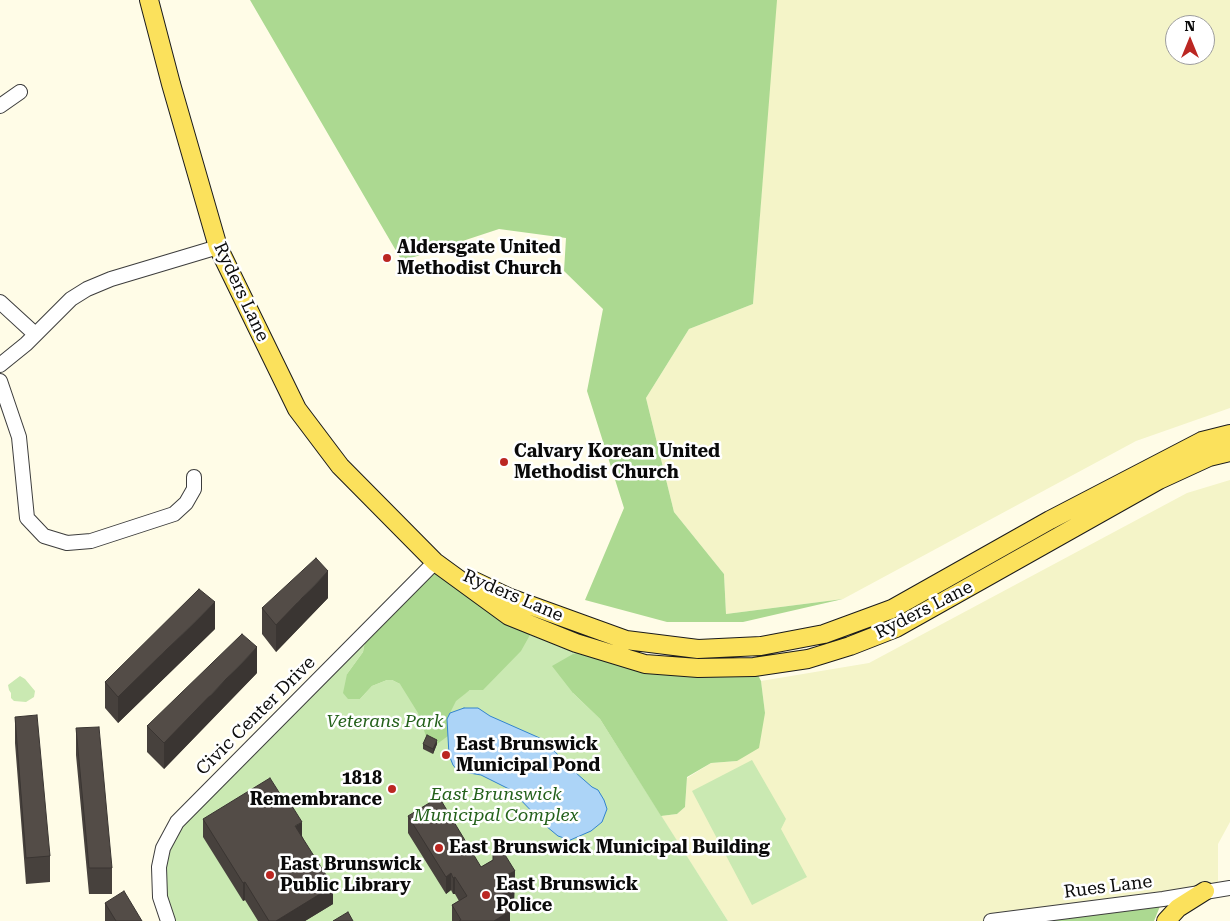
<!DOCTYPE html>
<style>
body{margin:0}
#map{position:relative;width:1230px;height:921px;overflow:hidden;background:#fffce7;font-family:"Roboto Serif",serif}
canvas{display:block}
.north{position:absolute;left:1165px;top:15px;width:50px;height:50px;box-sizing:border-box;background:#fff;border:1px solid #9d9d9d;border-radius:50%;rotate:0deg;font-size:14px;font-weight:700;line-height:20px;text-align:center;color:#0a0a0a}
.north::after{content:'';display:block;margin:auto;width:18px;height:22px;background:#bb2722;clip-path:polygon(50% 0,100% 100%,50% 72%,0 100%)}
</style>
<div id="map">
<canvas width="1230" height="921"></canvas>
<div class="north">N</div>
</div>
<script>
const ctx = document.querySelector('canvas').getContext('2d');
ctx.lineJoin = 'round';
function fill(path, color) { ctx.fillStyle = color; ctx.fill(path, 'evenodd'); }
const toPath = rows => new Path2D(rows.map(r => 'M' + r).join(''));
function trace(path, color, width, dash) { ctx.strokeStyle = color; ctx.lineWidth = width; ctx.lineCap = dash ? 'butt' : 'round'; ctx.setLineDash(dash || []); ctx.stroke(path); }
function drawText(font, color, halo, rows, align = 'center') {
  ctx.font = font + ' "Roboto Serif",serif'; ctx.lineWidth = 5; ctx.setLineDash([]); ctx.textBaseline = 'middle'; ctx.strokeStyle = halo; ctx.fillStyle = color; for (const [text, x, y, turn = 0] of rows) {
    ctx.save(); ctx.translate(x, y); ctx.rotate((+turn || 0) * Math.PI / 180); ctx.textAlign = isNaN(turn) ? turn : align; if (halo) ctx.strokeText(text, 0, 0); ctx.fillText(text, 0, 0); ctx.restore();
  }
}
fill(toPath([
 [776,0,1230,0,1230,408,1136,441,843,599,726,614,724,574,674,512,646,398,689,329,753,304],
 [1175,25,1205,25,1205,55,1175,55],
 [1230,480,1230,822,1218,844,1218,895,1013,921,728,921,661,816,677,814,685,807,687,778,711,763,737,761,765,713,761,681,869,663,1187,493]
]), '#f4f4c8');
fill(toPath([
 [535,626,596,649,573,693,600,719,728,921,168,921,162,907,167,839,367,631,363,652,347,674,360,699,372,686,387,680,392,680,400,684,462,695,470,690],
 [20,676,25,679,35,691,34,697,26,702,14,701,11,698,11,693,9,690,8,685],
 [752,760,786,819,781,829,807,877,752,905,692,791]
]), '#cae9b2');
fill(toPath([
 [250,0,777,0,753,304,689,329,646,398,674,512,724,574,726,614,843,599,743,622,667,622,585,600,624,508,587,391,603,309,564,271,566,238,499,229,402,261],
 [435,562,535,626,521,651,483,690,470,690,456,701,447,719,448,736,437,744,427,739,418,713,400,684,392,680,387,680,372,686,360,699,348,699,343,693,347,674,363,652,367,631],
 [596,649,645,664,754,667,761,681,765,713,759,748,737,761,711,763,687,777,685,807,677,814,661,816,600,719,573,693,552,666,573,654],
 [1163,899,1154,921,1025,921]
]), '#acd991');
const water = toPath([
 [464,708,478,708,490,716,542,739,549,745,567,765,592,787,598,790,604,800,607,809,602,822,591,831,568,841,564,838,558,836,546,826,511,790,481,775,458,771,453,765,449,755,447,719,450,713,464,708]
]);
fill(water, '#acd4f7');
trace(water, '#3283ce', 1);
const minor = toPath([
 [0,106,20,92],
 [0,302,35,334],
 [0,365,26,344,71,299,87,289,111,279,218,247],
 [0,381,19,437,27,518,44,536,67,543,91,541,174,514,186,503,194,489,194,477],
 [168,921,160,897,159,867,163,848,177,822,435,562],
 [991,921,1163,899,1230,888]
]);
const major = toPath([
 [149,0,171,84,218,247,297,409,340,466,435,562,509,616,576,643,645,664,698,668,754,667,808,659,850,646,896,628,1159,480,1209,457,1230,452],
 [474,581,510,598,626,640,698,649,761,646,824,634,892,609,1050,520,1202,441,1230,434],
 [1166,921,1178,908,1205,891]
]);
trace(minor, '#3d3d3d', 16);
trace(major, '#1b1b1b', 20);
trace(minor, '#fff', 14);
trace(major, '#fbe15c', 18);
fill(toPath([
 [328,598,276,652,262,634,262,608],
 [215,629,118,723,105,708,105,682],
 [257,673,164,769,147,752,147,726],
 [15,717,50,856,50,882,26,884,15,743],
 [76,728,112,868,112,894,89,894,76,755],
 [423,744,437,744,433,754,423,749],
 [408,816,481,867,493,860,493,846,515,871,514,903,508,907,510,921,452,921,452,905,459,901,455,894,453,894,451,890,446,894,408,833],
 [203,819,302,836,333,904,305,921,258,921,245,900,243,901,203,837],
 [105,903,142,921,105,921]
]), '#47413d');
fill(toPath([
 [328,571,328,598,276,652,276,625],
 [215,602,215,629,118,723,118,697],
 [257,647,257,673,164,769,164,743],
 [437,740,437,744,433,754,433,749],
 [302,822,302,840,295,826],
 [515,871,514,903,501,912,501,895,507,875],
 [451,873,451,890,446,894,446,877],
 [455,877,455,894,453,894,453,878],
 [245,882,245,900,243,901,243,883],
 [333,886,333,904,305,921,276,921],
 [510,911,510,921,494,921]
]), '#3a3532');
const building = toPath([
 [316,558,328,571,276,625,262,608,316,558],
 [199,589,215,602,118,697,105,682,199,589],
 [242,634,257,647,164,743,147,726,242,634],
 [37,715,50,856,26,858,15,717,37,715],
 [99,727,112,868,89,868,76,728,99,727],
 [427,735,437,740,433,749,423,744,427,735],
 [270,778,289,808,292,806,302,822,295,826,333,886,276,921,269,921,245,882,243,883,203,819,270,778],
 [439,797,481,867,493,860,493,846,502,850,515,871,507,875,514,886,501,895,510,911,494,921,459,921,461,920,452,905,467,896,455,877,453,878,451,873,446,877,408,816,439,797],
 [124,891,142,921,116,921,105,903,124,891],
 [348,912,353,921,333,921,348,912]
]);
fill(building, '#534c47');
trace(building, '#3a3532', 1);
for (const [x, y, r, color] of [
 [387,258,5,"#bb2722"],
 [504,462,5,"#bb2722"],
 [446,755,5,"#bb2722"],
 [392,789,5,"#bb2722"],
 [439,848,5,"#bb2722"],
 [270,875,5,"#bb2722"],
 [486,895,5,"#bb2722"]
]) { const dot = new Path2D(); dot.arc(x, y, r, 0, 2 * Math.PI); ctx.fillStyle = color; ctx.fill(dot); trace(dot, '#fff', 2); }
drawText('bold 18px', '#0a0a0a', '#fff', [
 ["Aldersgate United",397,248],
 ["Methodist Church",397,269],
 ["Calvary Korean United",514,452],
 ["Methodist Church",514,473],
 ["East Brunswick",456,745],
 ["Municipal Pond",456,766],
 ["1818",382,779,"right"],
 ["Remembrance",382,800,"right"],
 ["East Brunswick Municipal Building",449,848],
 ["East Brunswick",280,865],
 ["Public Library",280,886],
 ["East Brunswick",496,885],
 ["Police",496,906]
], 'left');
drawText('18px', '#0a0a0a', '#fff', [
 ["Ryders Lane",241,292,65],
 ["Ryders Lane",513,596,23],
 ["Ryders Lane",924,610,-27],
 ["Civic Center Drive",256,716,-45],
 ["Rues Lane",1108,887,-7]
]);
drawText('italic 18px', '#24611b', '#fff', [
 ["Veterans Park",385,722],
 ["East Brunswick",496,795],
 ["Municipal Complex",496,816]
]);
</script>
